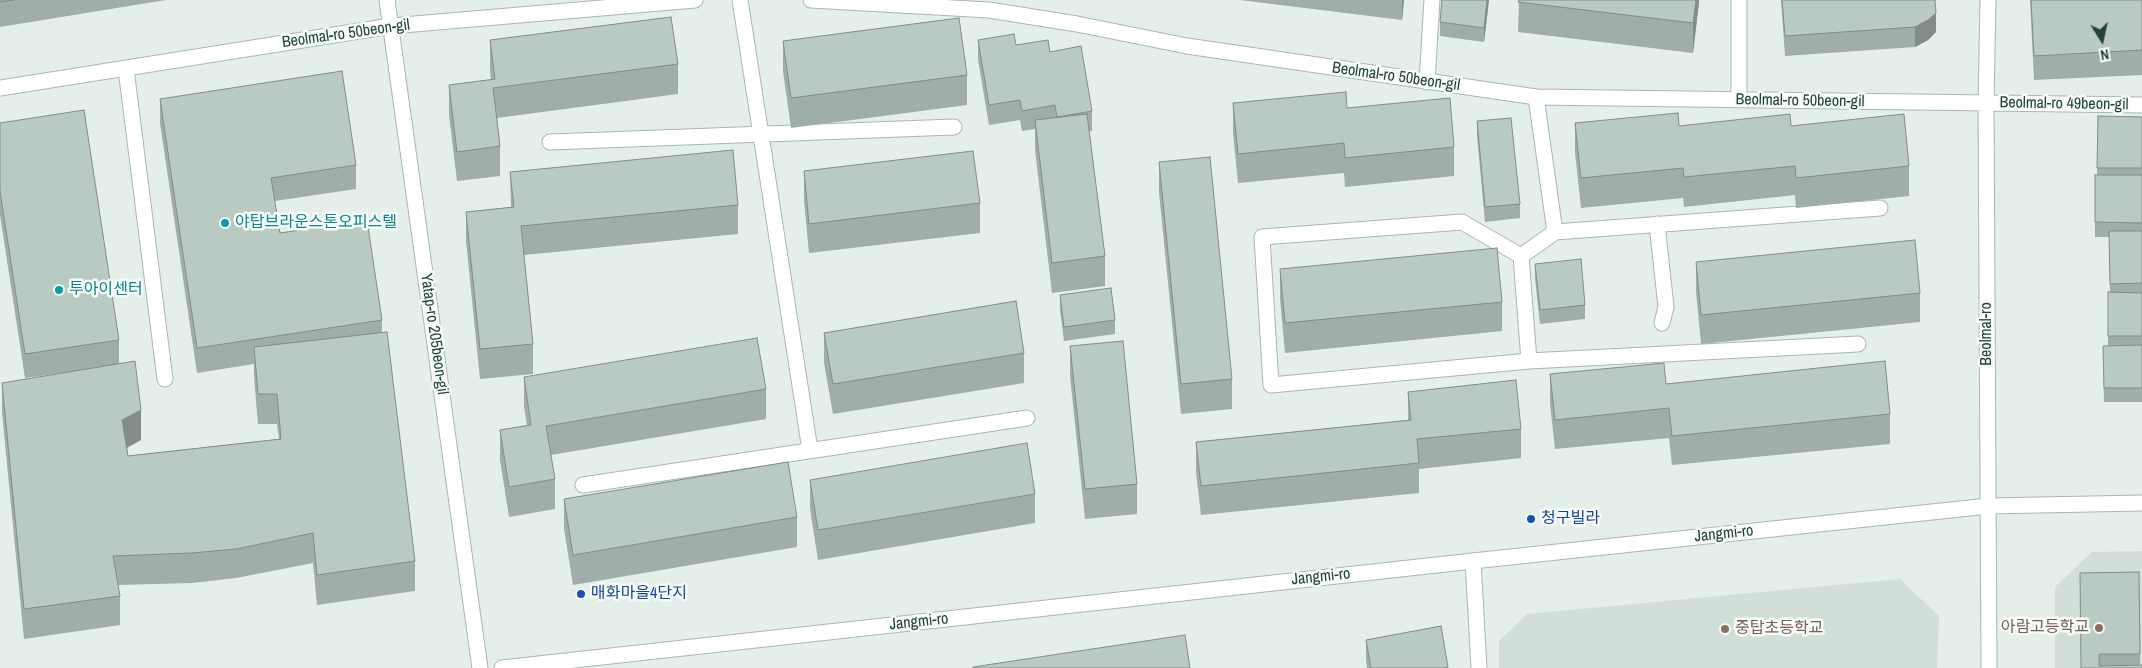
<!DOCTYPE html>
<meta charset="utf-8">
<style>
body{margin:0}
#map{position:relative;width:2142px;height:668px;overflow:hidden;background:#e4efea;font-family:"Archivo Narrow",sans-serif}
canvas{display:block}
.north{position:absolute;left:2077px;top:15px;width:50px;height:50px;-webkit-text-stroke:4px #f6fbf8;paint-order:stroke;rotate:170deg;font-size:14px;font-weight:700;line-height:20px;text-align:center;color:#21433a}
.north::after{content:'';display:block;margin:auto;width:18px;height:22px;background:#21433a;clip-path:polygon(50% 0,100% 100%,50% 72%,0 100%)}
</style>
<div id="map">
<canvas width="2142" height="668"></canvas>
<div class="north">N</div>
</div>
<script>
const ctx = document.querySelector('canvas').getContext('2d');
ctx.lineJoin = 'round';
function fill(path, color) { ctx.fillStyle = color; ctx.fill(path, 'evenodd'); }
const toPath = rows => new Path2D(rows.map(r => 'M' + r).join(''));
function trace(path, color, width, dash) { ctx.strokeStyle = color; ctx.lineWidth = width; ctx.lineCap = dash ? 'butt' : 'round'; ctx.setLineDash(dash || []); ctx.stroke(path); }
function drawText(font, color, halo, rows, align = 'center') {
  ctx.font = font + ' "Archivo Narrow","Noto Sans KR",sans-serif'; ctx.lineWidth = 5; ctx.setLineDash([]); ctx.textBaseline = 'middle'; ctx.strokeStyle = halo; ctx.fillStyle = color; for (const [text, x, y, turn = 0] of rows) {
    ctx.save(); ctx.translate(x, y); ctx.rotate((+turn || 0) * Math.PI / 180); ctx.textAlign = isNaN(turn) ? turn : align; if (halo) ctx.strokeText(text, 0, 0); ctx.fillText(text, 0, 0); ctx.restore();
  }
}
fill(toPath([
 [2142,551,2142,668,2055,668,2055,587,2092,552],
 [1900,579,1939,616,1937,668,1499,668,1499,641,1527,614]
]), '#d2dfd9');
const service = toPath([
 [740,0,810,450],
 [126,69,165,379],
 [1427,82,1432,0],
 [1536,97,1555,232,1880,208],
 [550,142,954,127],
 [1657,224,1666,307,1662,323],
 [1521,256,1462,222,1262,237,1271,385,1529,361,1521,256,1555,232],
 [1529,361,1858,344],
 [583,485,1027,418],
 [1473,561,1479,668]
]);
const minor = toPath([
 [387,0,480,668],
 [811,0,989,10,1077,24,1187,46,1536,97,2142,105],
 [1739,0,1739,100],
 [1988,0,1986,103,1989,668],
 [0,88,391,26,695,0]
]);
const tertiary = toPath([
 [502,668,1473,561,1988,506,2142,503]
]);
trace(service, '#a6b8b2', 17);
trace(minor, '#a6b8b2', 17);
trace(tertiary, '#a6b8b2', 17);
trace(service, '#fff', 15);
trace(minor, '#fff', 15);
trace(tertiary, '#fff', 15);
fill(toPath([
 [0,0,166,0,0,27],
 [1240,0,1404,0,1402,20],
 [1489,0,1484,42,1440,36,1440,22],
 [1519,0,1699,0,1693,53,1518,32],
 [1781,0,1935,0,1936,32,1928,40,1915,47,1785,56],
 [2030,0,2142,0,2142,75,2034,80],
 [490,40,678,64,678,94,497,118,500,146,500,176,457,181,449,115,449,85,491,80,490,70],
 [978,40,1050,52,1092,111,1092,131,1089,131,1105,256,1105,286,1052,293,1035,150,1035,129,1022,131,1020,120,989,125,978,60],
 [783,41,967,75,967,105,791,128,783,71],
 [160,99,356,165,356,189,275,201,280,233,382,320,382,332,415,561,415,591,317,605,313,563,236,578,192,583,118,585,120,596,120,625,24,639,2,413,2,383,69,372,25,378,0,215,0,123,119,340,119,363,141,440,127,448,128,456,279,439,277,424,258,424,254,377,254,364,197,373,160,123],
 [1233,103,1347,108,1454,147,1454,176,1345,187,1344,173,1238,183,1233,133],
 [2098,116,2142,117,2142,402,2104,402,2103,346,2108,346,2108,292,2110,292,2109,237,2095,237,2095,175,2097,175],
 [1477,121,1520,204,1520,218,1485,222,1477,136],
 [1575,123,1679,126,1791,126,1909,166,1909,196,1796,208,1795,195,1684,207,1683,198,1581,208,1575,153],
 [1159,162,1232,379,1232,409,1181,414,1159,192],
 [804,171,980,203,980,233,809,253,804,201],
 [510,172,738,205,738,234,524,255,533,344,533,374,480,379,466,241,466,212,511,207],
 [1696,262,1920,293,1920,322,1701,344,1696,292],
 [1535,264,1585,305,1585,319,1540,324,1535,278],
 [1280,269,1502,302,1502,331,1285,353,1280,299],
 [1060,295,1115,320,1115,334,1064,341,1060,310],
 [824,333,1024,353,1024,383,833,414,824,363],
 [1070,346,1137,484,1137,514,1085,519,1070,376],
 [1550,374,1666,384,1890,414,1890,444,1672,465,1669,438,1555,449,1550,404],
 [524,377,766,389,766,419,551,455,555,479,555,509,509,517,500,460,500,430,527,425,524,407],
 [1408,392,1521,429,1521,458,1419,469,1419,493,1201,515,1196,472,1196,442,1408,420],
 [810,480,1035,494,1035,523,818,560,810,509],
 [564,499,797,517,797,547,573,585,564,529],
 [2139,572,2140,665,2081,668],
 [1441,626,1448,668,1367,668,1366,660,1366,640]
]), '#9faea8');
fill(toPath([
 [1402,0,1404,0,1402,20],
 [1487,0,1489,0,1484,42,1484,28],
 [1696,0,1699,0,1699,3,1693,53,1693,23],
 [1936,13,1936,32,1928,40,1915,47,1915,27],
 [141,410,141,440,122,450,122,420]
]), '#828d88');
const building = toPath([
 [0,0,14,0,0,2,0,0],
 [1442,0,1487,0,1484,28,1440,22,1442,0],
 [1519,0,1696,0,1693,23,1518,2,1519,0],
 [1782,0,1935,0,1936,13,1928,20,1915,27,1785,36,1782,0],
 [2031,0,2142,0,2142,50,2034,56,2031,0],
 [671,17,678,64,493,88,500,146,457,152,449,85,495,79,490,40,671,17],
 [959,18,967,75,791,98,783,41,959,18],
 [1014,34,1016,45,1048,40,1050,52,1081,46,1092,111,1057,117,1055,105,1022,111,1020,100,989,105,978,40,1014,34],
 [342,71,356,165,271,178,280,233,367,220,382,320,197,348,160,99,342,71],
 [1346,92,1347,108,1450,98,1454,147,1345,158,1344,143,1238,154,1233,103,1346,92],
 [84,110,119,340,25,354,0,191,0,123,84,110],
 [1678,113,1679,126,1790,114,1791,126,1904,114,1909,166,1796,178,1795,166,1684,177,1683,168,1581,178,1575,123,1678,113],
 [1087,114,1105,256,1052,263,1035,120,1087,114],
 [2098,116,2142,117,2142,168,2097,168,2098,116],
 [1511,118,1520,204,1485,207,1477,121,1511,118],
 [733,150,738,205,521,226,533,344,480,349,466,212,514,207,510,172,733,150],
 [973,151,980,203,809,224,804,171,973,151],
 [1210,157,1232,379,1181,384,1159,162,1210,157],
 [2095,175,2142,175,2142,223,2095,222,2095,175],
 [2109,231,2142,231,2142,283,2110,284,2109,231],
 [1915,240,1920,293,1701,315,1696,262,1915,240],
 [1497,248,1502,302,1285,323,1280,269,1497,248],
 [1581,259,1585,305,1540,310,1535,264,1581,259],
 [1111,288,1115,320,1064,327,1060,295,1111,288],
 [2108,292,2142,293,2142,336,2108,336,2108,292],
 [1016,301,1024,353,833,384,824,333,1016,301],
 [387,332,415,561,317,575,313,533,236,549,192,553,113,556,120,596,24,609,2,383,135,361,141,410,122,420,128,456,281,439,277,394,258,394,254,347,387,332],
 [757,338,766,389,546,426,555,479,509,487,500,430,531,425,524,377,757,338],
 [1123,341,1137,484,1085,489,1070,346,1123,341],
 [2142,345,2142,388,2104,388,2103,346,2142,345],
 [1885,361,1890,414,1672,436,1669,408,1555,420,1550,374,1664,363,1666,384,1885,361],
 [1516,380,1521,429,1417,439,1419,463,1201,486,1196,442,1411,420,1408,392,1516,380],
 [1027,443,1035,494,818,530,810,480,1027,443],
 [788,462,797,517,573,555,564,499,788,462],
 [2139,572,2140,654,2099,654,2099,666,2142,665,2142,668,2081,668,2080,573,2139,572],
 [1441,626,1448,667,1443,668,1371,668,1366,640,1441,626],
 [1185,635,1190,668,973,668,973,667,1185,635]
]);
fill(building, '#b9cac3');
trace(building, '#828d88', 1);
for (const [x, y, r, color] of [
 [225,223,5,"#0f9aa8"],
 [59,290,5,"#0f9aa8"],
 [1531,519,5,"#1a4fb4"],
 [581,594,5,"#1a4fb4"],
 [2099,628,5,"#8d6e63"],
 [1725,629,5,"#8d6e63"]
]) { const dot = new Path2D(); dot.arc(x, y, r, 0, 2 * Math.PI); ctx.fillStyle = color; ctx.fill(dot); trace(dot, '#f6fbf8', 2); }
drawText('16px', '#21433a', '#f6fbf8', [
 ["Beolmal-ro 50beon-gil",346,34,-8],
 ["Beolmal-ro 50beon-gil",1396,77,8],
 ["Beolmal-ro 50beon-gil",1800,101,1],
 ["Beolmal-ro 49beon-gil",2064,104,1],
 ["Yatap-ro 205beon-gil",434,334,82],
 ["Beolmal-ro",1987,334,-90],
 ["Jangmi-ro",1724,534,-6],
 ["Jangmi-ro",1321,577,-6],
 ["Jangmi-ro",919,622,-6]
]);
drawText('16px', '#0d838f', '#f6fbf8', [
 ["야탑브라운스톤오피스텔",235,223],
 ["투아이센터",69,290]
], 'left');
drawText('16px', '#164399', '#f6fbf8', [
 ["청구빌라",1541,519],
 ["매화마을4단지",591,594]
], 'left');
drawText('16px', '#785e54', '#f6fbf8', [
 ["아람고등학교",2089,628],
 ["중탑초등학교",1735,629,"left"]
], 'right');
</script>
